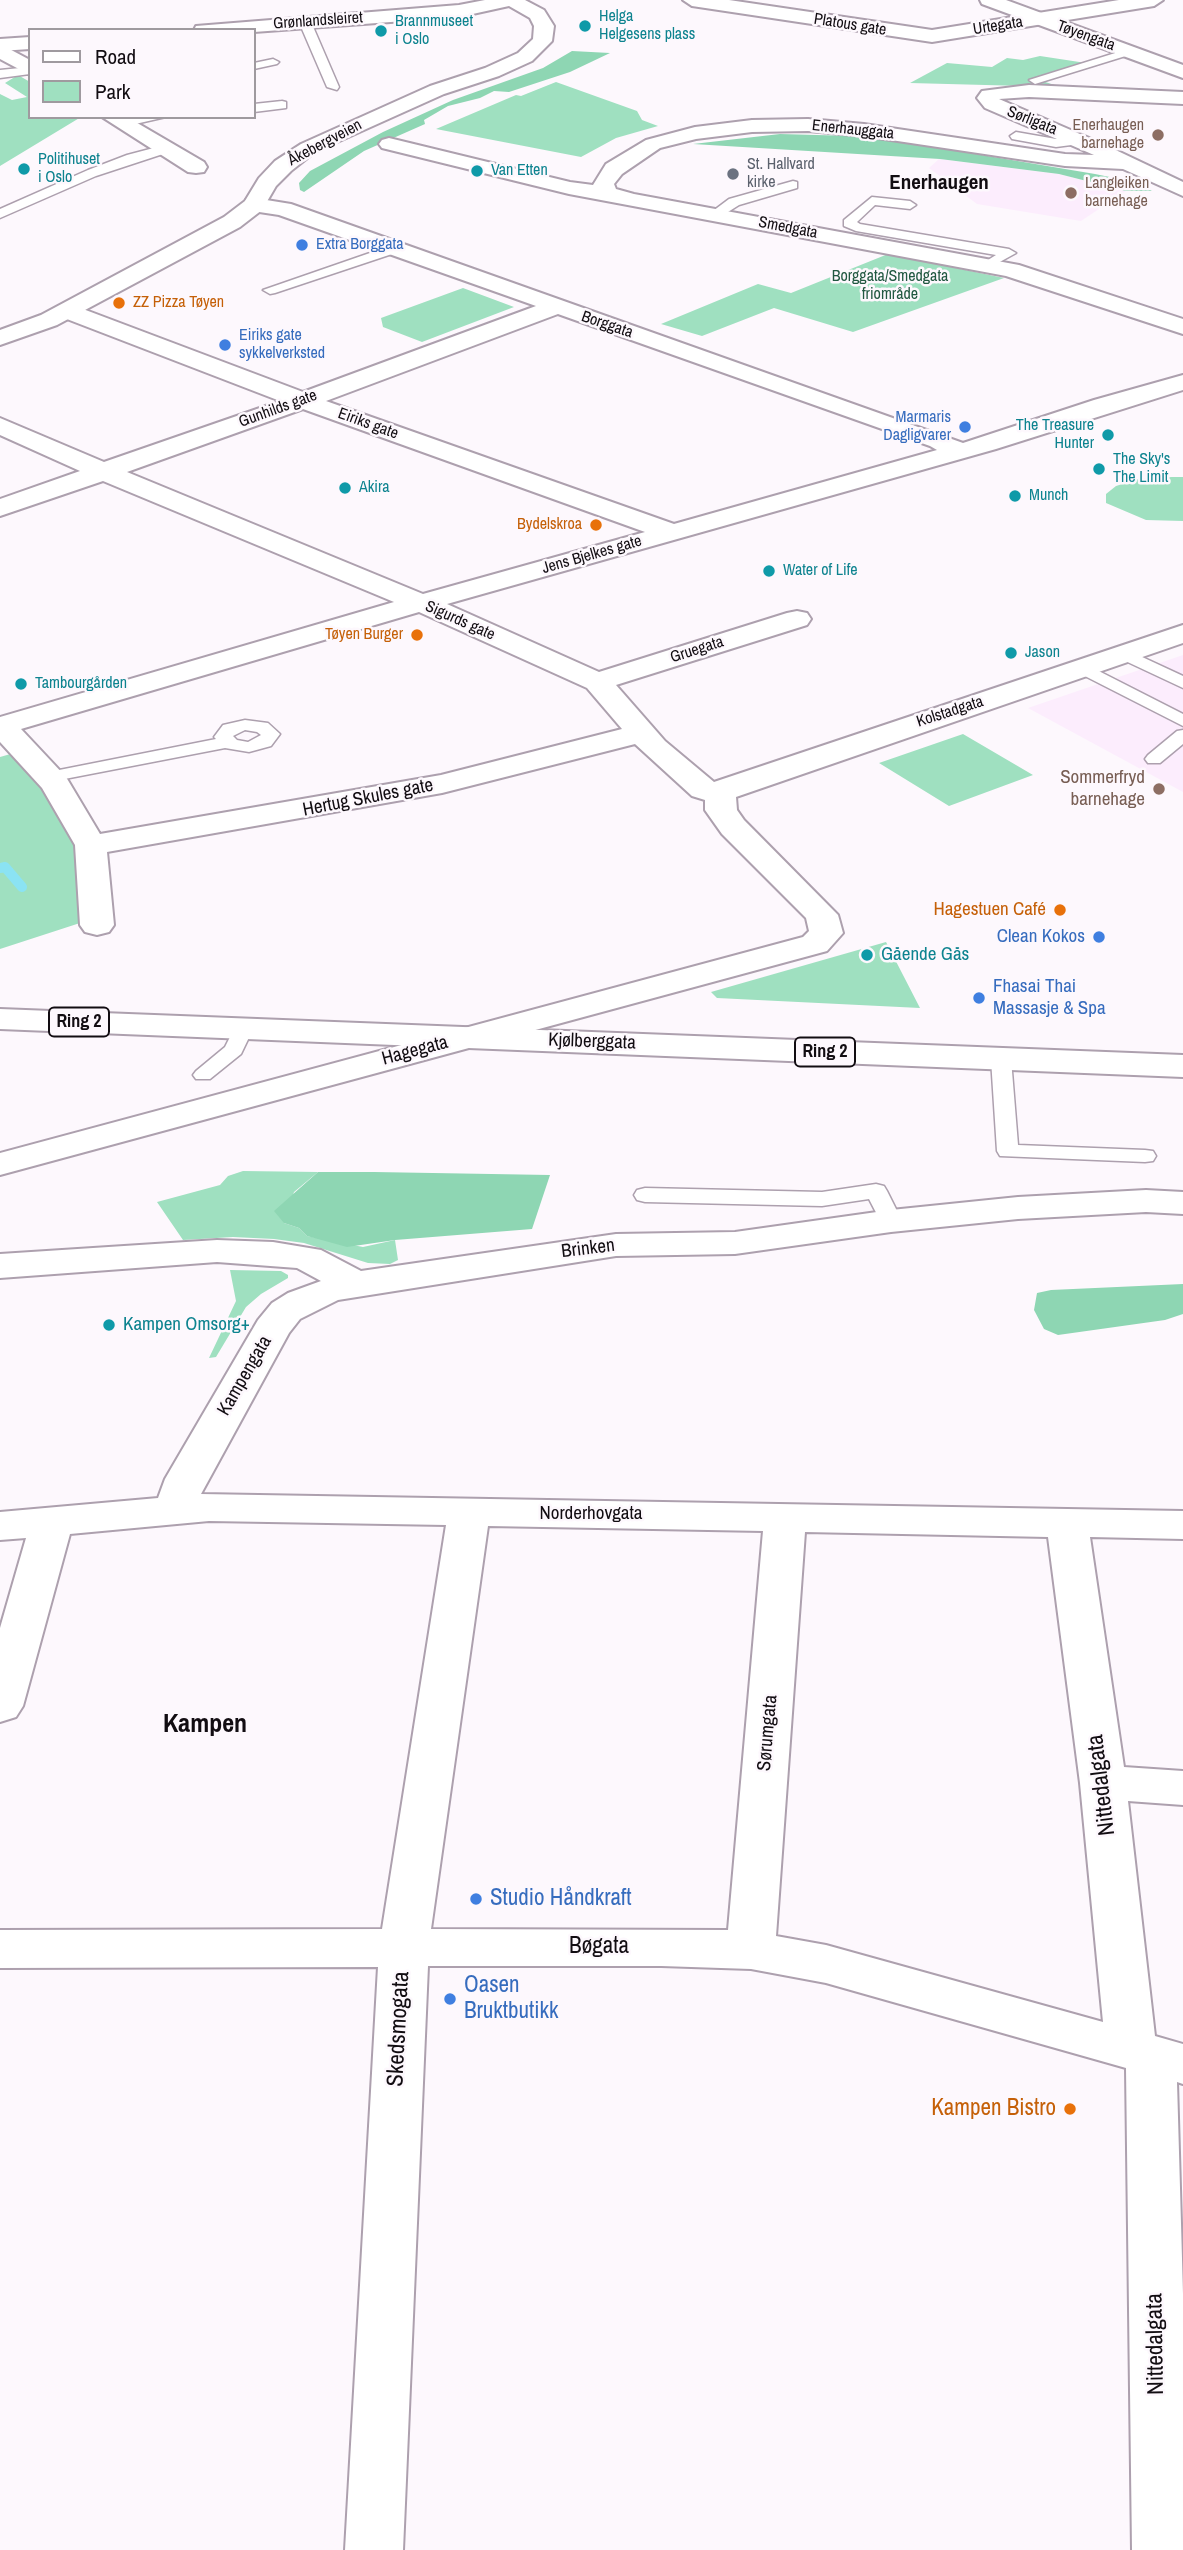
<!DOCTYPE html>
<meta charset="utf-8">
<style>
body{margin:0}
#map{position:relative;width:1183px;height:2550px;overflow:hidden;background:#fdf8fd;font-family:"Archivo Narrow",sans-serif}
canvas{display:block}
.legend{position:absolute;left:28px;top:28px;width:228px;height:91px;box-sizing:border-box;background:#fdf8fd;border:2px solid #9f9a9f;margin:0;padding:9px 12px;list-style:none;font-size:21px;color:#120d12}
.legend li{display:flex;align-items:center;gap:14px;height:35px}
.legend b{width:35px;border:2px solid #9f9a9f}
</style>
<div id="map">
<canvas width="1183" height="2550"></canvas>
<ul class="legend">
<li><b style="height:9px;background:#fff"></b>Road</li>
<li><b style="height:19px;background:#9fe0c0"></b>Park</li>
</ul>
</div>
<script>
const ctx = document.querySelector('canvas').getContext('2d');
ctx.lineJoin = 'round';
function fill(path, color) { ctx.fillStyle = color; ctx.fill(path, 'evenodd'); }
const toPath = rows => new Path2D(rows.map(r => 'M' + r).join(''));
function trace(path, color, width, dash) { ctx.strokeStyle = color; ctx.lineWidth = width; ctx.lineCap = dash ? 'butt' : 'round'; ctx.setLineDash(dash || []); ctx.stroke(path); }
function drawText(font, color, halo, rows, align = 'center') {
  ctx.font = font + ' "Archivo Narrow",sans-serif'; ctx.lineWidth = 5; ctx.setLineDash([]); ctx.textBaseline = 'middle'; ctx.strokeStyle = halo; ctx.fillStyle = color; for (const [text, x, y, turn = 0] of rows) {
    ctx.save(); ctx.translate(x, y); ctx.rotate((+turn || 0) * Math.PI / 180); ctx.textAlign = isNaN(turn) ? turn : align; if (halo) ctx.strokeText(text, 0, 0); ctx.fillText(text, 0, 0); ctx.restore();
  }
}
fill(toPath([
 [939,159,1059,174,1126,191,1081,221,977,204,929,168],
 [1183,655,1183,792,1028,708]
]), '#fcedfd');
fill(toPath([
 [1040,56,1086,63,1036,79,1061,87,910,83,947,63,992,67,1007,58,1023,60],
 [18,75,30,82,30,117,81,117,0,166,0,94,12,100,27,97,5,83],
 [556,82,637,111,642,120,658,126,616,138,581,157,436,129,516,95,521,96],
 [888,254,1004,278,853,332,774,308,702,336,661,324,758,284,791,293],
 [463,288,514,307,422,342,383,327,381,318],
 [1172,477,1183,477,1183,521,1146,520,1106,503,1106,494,1116,486,1138,479],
 [963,734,1033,775,949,806,879,763],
 [14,753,44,789,76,846,80,923,0,949,0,757],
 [886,942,920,1008,717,998,711,992],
 [243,1171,318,1172,294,1192,284,1223,299,1228,307,1236,363,1247,395,1240,398,1260,390,1264,368,1263,304,1243,274,1239,233,1237,183,1240,157,1202,220,1185,228,1176],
 [230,1270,281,1271,288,1275,288,1278,261,1294,246,1307,216,1357,209,1358,236,1301]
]), '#9fe0c0');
fill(toPath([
 [572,51,610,53,570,72,509,92,494,91,480,98,448,106,424,120,425,124,364,151,304,192,300,190,299,183,310,171,383,132,453,100,543,68],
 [780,134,854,136,934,147,1095,174,1129,181,1152,191,1126,191,1059,174,940,159,693,144],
 [318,1172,374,1172,550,1175,532,1229,395,1240,347,1247,307,1236,299,1228,284,1223,274,1211],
 [1183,1284,1183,1314,1165,1320,1058,1335,1044,1329,1034,1310,1037,1293,1051,1290]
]), '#8ed6b3');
trace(toPath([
 [0,868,5,867,22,887]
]), '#8be3f3', 10);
const lane = toPath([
 [305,19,311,22,339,87,337,90,327,87,299,22,305,19],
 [1128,49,1134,52,1132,54,1035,84,1029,80,1128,49],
 [273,59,279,62,277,64,254,69,254,63,273,59],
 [30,67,30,74,0,78,0,70,30,67],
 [282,101,286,102,286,108,254,112,254,104,282,101],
 [135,117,166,117,122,127,116,123,135,117],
 [1016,132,1056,139,1079,136,1085,140,1079,144,1056,147,1012,139,1010,136,1016,132],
 [165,145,171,149,169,152,96,176,0,218,0,209,88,170,127,155,165,145],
 [793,181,797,182,797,188,739,205,720,217,710,217,709,214,729,199,793,181],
 [872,197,910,201,916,205,910,209,875,205,857,222,860,224,1009,249,1016,253,987,269,980,265,996,255,856,231,844,226,844,220,872,197],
 [393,245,398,246,398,252,275,293,270,294,263,290,393,245],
 [1125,649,1183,676,1183,688,1119,658,1116,654,1125,649],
 [1083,663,1183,714,1183,726,1077,672,1074,668,1083,663],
 [245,720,268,723,280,734,271,746,249,752,225,748,49,782,40,777,49,772,216,739,214,737,223,725,245,720],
 [245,730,257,732,261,735,248,742,237,740,233,736,245,730],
 [1183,730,1183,744,1160,763,1148,763,1145,759,1148,755,1177,731,1183,730],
 [243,1023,250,1025,253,1029,241,1054,210,1079,196,1079,193,1075,196,1071,225,1047,236,1025,243,1023],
 [1001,1053,1008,1055,1011,1059,1018,1145,1145,1150,1153,1151,1156,1156,1153,1161,1145,1162,1000,1156,997,1151,991,1059,994,1055,1001,1053],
 [876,1184,884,1186,887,1191,902,1221,899,1226,883,1226,869,1199,822,1206,645,1202,637,1200,634,1195,637,1190,645,1188,822,1192,876,1184]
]);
const street = toPath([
 [683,0,729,0,932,30,1119,0,1163,0,1154,6,932,42,692,6,683,0],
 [0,44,30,60,30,75,0,59,0,44],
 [1029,85,1183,92,1183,104,1029,97,999,99,1103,144,1183,182,1183,196,1123,169,1065,166,864,136,808,131,752,132,696,139,660,148,622,174,614,184,616,189,634,194,1019,265,1183,319,1183,334,1006,276,569,194,382,148,379,144,382,140,389,138,570,182,593,185,606,164,646,140,695,127,752,120,808,119,864,124,1065,154,1094,155,985,108,977,98,982,91,1029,85],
 [102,117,127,117,204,162,207,167,204,172,196,173,188,172,102,117],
 [254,198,291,204,963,443,1094,400,1183,375,1183,390,996,449,447,604,599,672,787,613,797,611,807,613,811,619,807,625,616,685,665,741,714,782,1183,625,1183,643,736,797,737,810,744,820,838,915,843,933,827,951,0,1175,0,1153,803,937,809,931,806,918,722,834,705,810,705,800,692,796,635,744,442,793,107,852,114,925,109,932,97,935,85,932,80,925,75,845,42,788,0,742,0,717,394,602,103,481,0,516,0,499,80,471,0,435,0,418,104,462,280,401,59,316,55,311,59,306,75,306,303,392,536,306,279,215,246,210,243,205,246,200,254,198],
 [558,314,930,446,937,450,674,524,326,401,558,314],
 [303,409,645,532,423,594,127,472,303,409],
 [419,612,587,688,622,729,441,775,100,834,66,777,21,729,419,612],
 [1146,1190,1183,1192,1183,1214,1146,1212,1018,1219,891,1232,735,1254,616,1256,338,1300,300,1319,289,1333,201,1494,1183,1511,1183,1539,1090,1537,1124,1767,1183,1771,1183,1805,1128,1801,1155,2036,1183,2044,1183,2084,1177,2082,1183,2294,1183,2550,1132,2550,1126,2068,826,1983,751,1969,661,1966,428,1966,403,2550,345,2550,378,1967,0,1968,0,1930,382,1929,446,1525,209,1521,70,1534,23,1706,16,1717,0,1722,0,1628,26,1538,0,1540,0,1512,158,1498,165,1479,258,1320,272,1303,288,1293,321,1281,297,1268,217,1262,0,1278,0,1254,217,1240,273,1242,321,1250,361,1271,616,1234,735,1232,891,1210,1018,1197,1146,1190],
 [488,1526,763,1531,728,1930,431,1929,488,1526],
 [805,1532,1048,1537,1080,1783,1103,2022,826,1945,776,1936,805,1532]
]);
const secondary = toPath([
 [485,0,525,0,544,10,554,26,552,41,532,61,499,76,444,94,315,152,291,171,276,186,262,210,240,227,57,325,0,345,0,330,41,315,224,217,245,201,259,178,275,161,301,144,430,86,485,68,518,53,533,39,534,26,530,18,509,6,459,17,254,32,254,30,194,30,196,26,459,5,485,0],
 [980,0,1006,0,1183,65,1183,78,982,4,980,0],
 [30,37,30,49,0,51,0,39,30,37]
]);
const primary = toPath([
 [0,1009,1183,1055,1183,1077,0,1029,0,1009]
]);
trace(lane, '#ada0ae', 3);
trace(street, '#ada0ae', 4);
trace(secondary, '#ada0ae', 4);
trace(primary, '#ada0ae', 4);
fill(lane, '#fff');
fill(street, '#fff');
fill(secondary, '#fff');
fill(primary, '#fff');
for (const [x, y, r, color] of [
 [585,26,7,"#0f9aa8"],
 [381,31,7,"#0f9aa8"],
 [1158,135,7,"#8d6e63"],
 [24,169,7,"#0f9aa8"],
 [477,171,7,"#0f9aa8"],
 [733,174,7,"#6b7280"],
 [1071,193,7,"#8d6e63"],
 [302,245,7,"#3f7fe0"],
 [119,303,7,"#e8710a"],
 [225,345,7,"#3f7fe0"],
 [965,427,7,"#3f7fe0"],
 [1108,435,7,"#0f9aa8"],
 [1099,469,7,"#0f9aa8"],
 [345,488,7,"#0f9aa8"],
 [1015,496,7,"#0f9aa8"],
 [596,525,7,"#e8710a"],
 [769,571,7,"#0f9aa8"],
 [417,635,7,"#e8710a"],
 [1011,653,7,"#0f9aa8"],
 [21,684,7,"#0f9aa8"],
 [1159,789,7,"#8d6e63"],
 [1060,910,7,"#e8710a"],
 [1099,937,7,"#3f7fe0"],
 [867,955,7,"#0f9aa8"],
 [979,998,7,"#3f7fe0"],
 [109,1325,7,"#0f9aa8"],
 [476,1899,7,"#3f7fe0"],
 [450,1999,7,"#3f7fe0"],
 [1070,2109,7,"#e8710a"]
]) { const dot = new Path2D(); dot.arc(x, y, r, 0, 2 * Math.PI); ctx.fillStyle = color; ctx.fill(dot); trace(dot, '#fdf8fd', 2.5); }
drawText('16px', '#0d838f', '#fdf8fd', [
 ["Helga",599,17],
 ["Helgesens plass",599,35],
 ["Brannmuseet",395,22],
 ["i Oslo",395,40],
 ["Politihuset",38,160],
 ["i Oslo",38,178],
 ["Van Etten",491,171],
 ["The Treasure",1094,426,"right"],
 ["Hunter",1094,444,"right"],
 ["The Sky's",1113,460],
 ["The Limit",1113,478],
 ["Akira",359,488],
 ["Munch",1029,496],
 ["Water of Life",783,571],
 ["Jason",1025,653],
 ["Tambourgården",35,684]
], 'left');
drawText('16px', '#120d12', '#fdf8fd', [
 ["Grønlandsleiret",318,21,-4],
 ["Platous gate",850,25,9],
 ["Urtegata",998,26,-9],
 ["Tøyengata",1086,36,20],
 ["Sørligata",1032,121,22],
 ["Enerhauggata",853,130,6],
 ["Åkebergveien",325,143,-28],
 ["Smedgata",788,228,11],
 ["Borggata",607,325,19],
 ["Gunhilds gate",278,409,-20],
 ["Eiriks gate",368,424,20],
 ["Jens Bjelkes gate",592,555,-16],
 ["Sigurds gate",460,621,24],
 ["Gruegata",697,650,-18],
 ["Kolstadgata",950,712,-18]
]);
drawText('16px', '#785e54', '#fdf8fd', [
 ["Enerhaugen",1144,126],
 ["barnehage",1144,144],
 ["Langleiken",1085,184,"left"],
 ["barnehage",1085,202,"left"]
], 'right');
drawText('16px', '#5b616d', '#fdf8fd', [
 ["St. Hallvard",747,165],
 ["kirke",747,183]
], 'left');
drawText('16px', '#366cbe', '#fdf8fd', [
 ["Extra Borggata",316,245],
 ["Eiriks gate",239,336],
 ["sykkelverksted",239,354],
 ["Marmaris",951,418,"right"],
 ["Dagligvarer",951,436,"right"]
], 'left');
drawText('16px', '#215841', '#fdf8fd', [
 ["Borggata/Smedgata",890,277],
 ["friområde",890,295]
]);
drawText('16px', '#c56008', '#fdf8fd', [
 ["ZZ Pizza Tøyen",133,303,"left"],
 ["Bydelskroa",582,525],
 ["Tøyen Burger",403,635]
], 'right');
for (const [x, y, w] of [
 [79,1022,60],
 [825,1052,60]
]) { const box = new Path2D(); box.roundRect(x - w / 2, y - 14.5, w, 29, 5); ctx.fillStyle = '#fdf8fd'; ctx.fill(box); trace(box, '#120d12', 2); }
drawText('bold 18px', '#120d12', null, [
 ["Ring 2",79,1022],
 ["Ring 2",825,1052]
]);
drawText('19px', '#785e54', '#fdf8fd', [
 ["Sommerfryd",1145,778],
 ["barnehage",1145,800]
], 'right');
drawText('19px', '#120d12', '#fdf8fd', [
 ["Hertug Skules gate",368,798,-11],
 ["Kjølberggata",592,1042,2],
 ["Hagegata",415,1051,-15],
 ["Brinken",588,1249,-7],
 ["Kampengata",245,1376,-60],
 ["Norderhovgata",591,1514],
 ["Sørumgata",768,1733,-85]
]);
drawText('19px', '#c56008', '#fdf8fd', [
 ["Hagestuen Café",1046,910]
], 'right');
drawText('19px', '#366cbe', '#fdf8fd', [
 ["Clean Kokos",1085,937],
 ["Fhasai Thai",993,987,"left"],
 ["Massasje & Spa",993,1009,"left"]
], 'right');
drawText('19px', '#0d838f', '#fdf8fd', [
 ["Gående Gås",881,955],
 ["Kampen Omsorg+",123,1325]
], 'left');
drawText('bold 21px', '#120d12', '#fdf8fd', [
 ["Enerhaugen",939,183]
]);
drawText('23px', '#120d12', '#fdf8fd', [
 ["Nittedalgata",1102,1785,-97],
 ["Bøgata",599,1947],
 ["Skedsmogata",399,2029,-87],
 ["Nittedalgata",1156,2344,-91]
]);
drawText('23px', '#366cbe', '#fdf8fd', [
 ["Studio Håndkraft",490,1899],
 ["Oasen",464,1986],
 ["Bruktbutikk",464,2012]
], 'left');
drawText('23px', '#c56008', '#fdf8fd', [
 ["Kampen Bistro",1056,2109]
], 'right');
drawText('bold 26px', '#120d12', '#fdf8fd', [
 ["Kampen",205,1725]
]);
</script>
